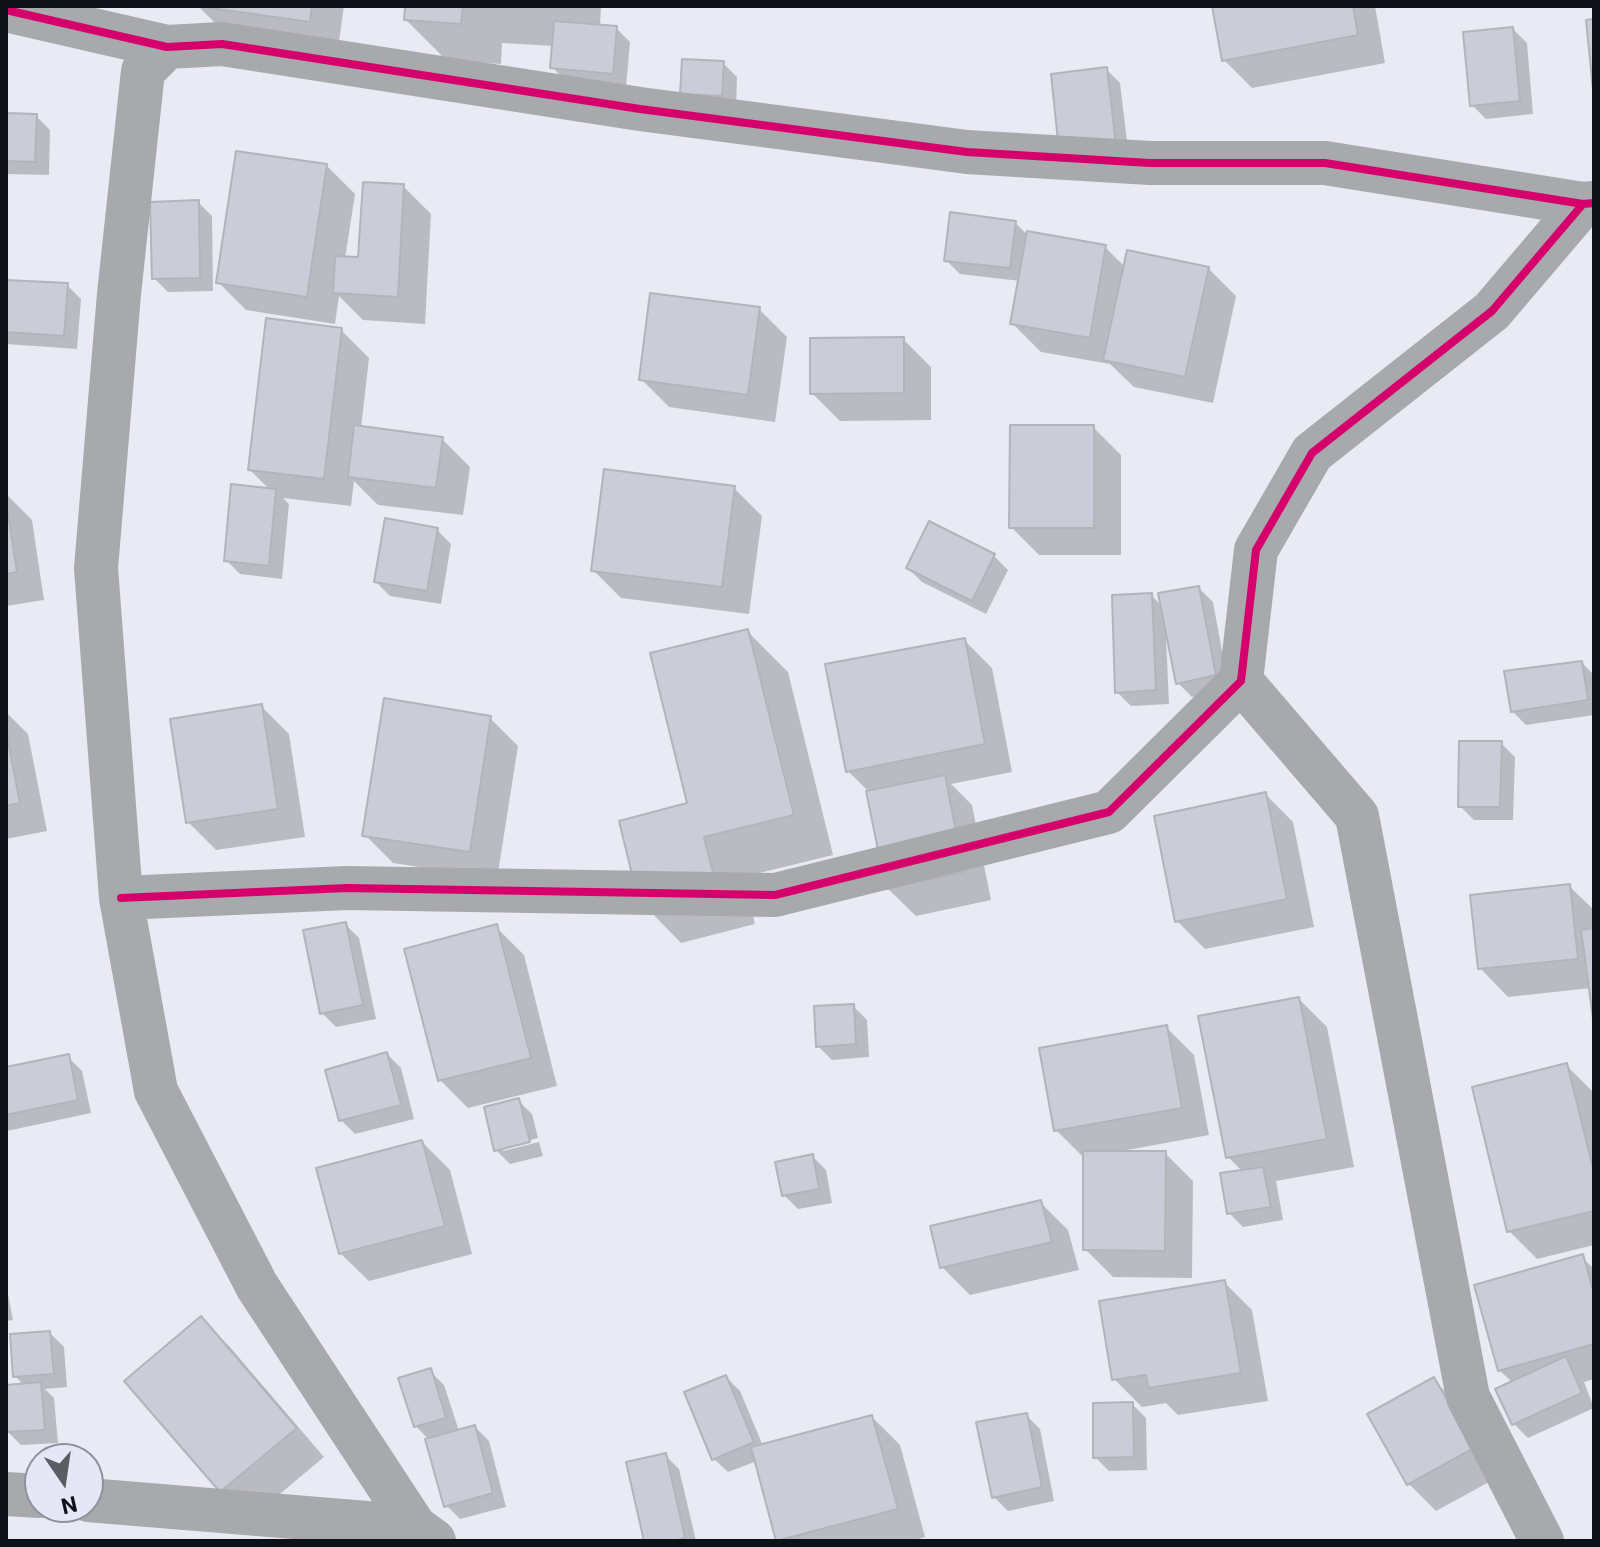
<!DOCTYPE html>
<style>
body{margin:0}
#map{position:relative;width:1600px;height:1547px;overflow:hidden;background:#e9eaf3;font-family:Roboto,sans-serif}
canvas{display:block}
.frame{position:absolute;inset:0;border:8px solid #101116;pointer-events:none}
.north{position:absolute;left:24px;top:1443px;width:80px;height:80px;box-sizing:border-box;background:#e5e7f7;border:2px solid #90919d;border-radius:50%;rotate:167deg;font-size:22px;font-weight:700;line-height:32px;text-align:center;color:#101116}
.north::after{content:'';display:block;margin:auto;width:28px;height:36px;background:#5c5d63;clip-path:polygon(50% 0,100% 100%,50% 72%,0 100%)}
</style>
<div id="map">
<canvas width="1600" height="1547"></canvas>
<div class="frame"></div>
<div class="north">N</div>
</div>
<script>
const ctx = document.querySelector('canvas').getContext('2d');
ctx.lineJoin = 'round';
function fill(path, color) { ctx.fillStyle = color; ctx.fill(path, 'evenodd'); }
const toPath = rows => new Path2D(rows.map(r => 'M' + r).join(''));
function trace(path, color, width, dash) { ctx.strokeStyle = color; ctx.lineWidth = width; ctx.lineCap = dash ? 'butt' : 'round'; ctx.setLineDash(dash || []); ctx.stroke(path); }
fill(toPath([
 [198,6,344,6,338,49,226,34],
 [407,6,601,6,600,27,616,28,630,42,626,87,566,81,552,67,554,46,502,43,501,64,446,60,406,20],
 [1214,6,1375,6,1385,63,1252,88,1224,60],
 [1513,29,1527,43,1533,114,1486,119,1472,105],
 [723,63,737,77,736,109,682,93],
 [1106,69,1120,83,1129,158,1053,75],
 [6,115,36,116,50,130,49,175,6,174],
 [327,166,355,194,345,259,360,259,403,186,431,214,425,324,363,320,339,296,335,324,246,310,218,282],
 [198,202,212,216,213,291,168,292,154,278],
 [1015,223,1029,236,1105,247,1125,267,1208,268,1236,296,1213,403,1134,387,1110,364,1041,352,1013,324,1020,281,960,274,946,260],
 [6,282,67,285,81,299,77,349,6,344],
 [759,309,787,337,775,422,669,407,641,379],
 [341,330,369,358,361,428,442,439,470,467,463,515,378,505,354,481,351,506,283,498,289,504,282,579,240,574,226,560,270,490,250,470],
 [903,339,931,367,931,420,840,421,812,393],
 [1093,427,1121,455,1121,555,1039,555,1011,527],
 [734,488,762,516,749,614,621,598,593,570],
 [6,494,32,520,44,600,6,606],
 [930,523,994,556,1008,570,986,614,922,582,908,568],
 [437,530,451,544,441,604,390,596,376,582],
 [1199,588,1213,602,1229,689,1192,697,1178,683,1169,636,1166,636,1169,704,1131,706,1117,692,1151,595,1163,607],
 [748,632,788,672,833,855,743,877,755,924,681,943,641,902,690,804],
 [964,640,992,668,1012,772,951,784,972,805,991,900,916,916,887,888,868,791,848,771],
 [1582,663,1594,675,1594,715,1526,725,1512,711],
 [261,706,289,734,305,837,216,850,188,822],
 [6,712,28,734,47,831,6,839],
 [490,718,518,746,497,879,393,863,365,835],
 [1501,743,1515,757,1513,820,1474,820,1460,806],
 [1265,794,1293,822,1314,927,1205,949,1177,921],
 [1569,886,1594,910,1594,1011,1591,988,1508,997,1480,968],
 [345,924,359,938,376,1019,336,1027,322,1013],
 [496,927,524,955,557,1086,468,1108,440,1080],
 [1299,999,1327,1027,1354,1167,1276,1181,1283,1220,1243,1227,1229,1213,1243,1172,1228,1157],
 [853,1006,867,1020,869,1057,832,1060,818,1046],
 [1166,1027,1194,1055,1209,1135,1122,1151,1165,1153,1193,1181,1192,1278,1113,1277,1085,1249,1085,1159,1056,1130],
 [387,1054,401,1068,414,1119,355,1134,341,1120],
 [68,1057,82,1071,91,1113,7,1131,6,1070],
 [1566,1065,1594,1093,1594,1245,1537,1259,1509,1231],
 [518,1100,532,1114,538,1138,503,1147,503,1151,539,1142,543,1156,510,1164,496,1150],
 [422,1142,450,1170,472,1254,369,1281,340,1253],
 [812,1156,826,1170,832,1203,798,1209,784,1195],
 [1040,1202,1068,1230,1079,1270,970,1295,942,1267],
 [1582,1257,1594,1269,1594,1379,1584,1382,1594,1408,1528,1438,1514,1424,1513,1383,1499,1370],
 [1224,1282,1252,1310,1268,1401,1178,1415,1166,1403,1142,1407,1114,1379],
 [6,1284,13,1320,6,1321],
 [201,1319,229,1346,324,1457,250,1519,222,1491],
 [50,1333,64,1347,67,1387,45,1389,54,1398,58,1443,21,1445,7,1431,6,1387,24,1385,15,1376],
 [430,1371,444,1385,459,1431,475,1427,489,1441,506,1507,460,1519,446,1505,429,1440,416,1426],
 [726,1377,740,1391,763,1446,872,1417,900,1445,925,1537,911,1541,778,1541,757,1461,728,1472,714,1459],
 [1434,1380,1462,1408,1500,1476,1436,1511,1408,1483],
 [1132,1404,1146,1418,1147,1470,1109,1471,1095,1457],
 [1026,1415,1040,1429,1054,1501,1008,1511,994,1497],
 [665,1455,679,1469,696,1541,646,1541]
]), '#0003');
const building = toPath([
 [196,6,312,6,310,22,196,6],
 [405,6,463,6,461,24,404,20,405,6],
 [1212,6,1353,6,1358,35,1222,61,1212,6],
 [1594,19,1594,90,1593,90,1586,20,1594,19],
 [554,21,617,26,613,74,550,68,554,21],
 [1513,27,1520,101,1470,106,1463,32,1513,27],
 [682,59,724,61,722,96,680,94,682,59],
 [1107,67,1116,145,1059,151,1051,74,1107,67],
 [6,113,37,114,35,162,6,161,6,113],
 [236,151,327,164,307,297,216,283,236,151],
 [363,182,404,184,398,297,333,293,335,256,358,257,363,182],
 [199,200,200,278,152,279,150,202,199,200],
 [950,212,1016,221,1010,268,944,261,950,212],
 [1027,231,1106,245,1090,338,1010,324,1027,231],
 [1127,250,1209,267,1185,377,1103,360,1127,250],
 [6,280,68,283,64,336,6,332,6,280],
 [650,293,760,307,748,395,639,380,650,293],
 [266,318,342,328,324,479,248,470,266,318],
 [904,337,904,393,810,394,810,338,904,337],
 [354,425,443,437,436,488,348,477,354,425],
 [1010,425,1094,425,1094,528,1009,528,1010,425],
 [604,469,735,486,722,587,591,571,604,469],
 [231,484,276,489,269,566,224,561,231,484],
 [6,500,17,572,6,574,6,500],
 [385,518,438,528,427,591,374,582,385,518],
 [929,521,995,554,972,601,906,568,929,521],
 [1199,586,1216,675,1176,684,1158,593,1199,586],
 [1152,593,1156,690,1115,693,1112,595,1152,593],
 [748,629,794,815,704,837,716,885,639,903,619,821,687,803,650,653,748,629],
 [965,638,985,744,846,772,825,664,965,638],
 [1582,661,1588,700,1511,712,1504,671,1582,661],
 [384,698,491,716,470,852,362,836,384,698],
 [262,704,278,809,186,823,170,719,262,704],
 [6,731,20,803,6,806,6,731],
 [1459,741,1502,741,1500,807,1458,807,1459,741],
 [945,775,964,872,886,889,866,791,945,775],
 [1266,792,1287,899,1175,922,1154,816,1266,792],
 [1570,884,1578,959,1478,969,1470,895,1570,884],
 [346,922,363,1005,320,1014,303,930,346,922],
 [497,924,531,1058,438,1081,404,949,497,924],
 [1594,928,1594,1026,1581,930,1594,928],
 [1299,997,1327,1139,1226,1158,1198,1016,1299,997],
 [854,1004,856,1044,816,1047,814,1006,854,1004],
 [1167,1025,1182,1108,1054,1131,1039,1048,1167,1025],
 [387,1052,401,1105,339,1121,325,1070,387,1052],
 [69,1054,78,1100,6,1115,6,1067,69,1054],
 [1567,1063,1594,1172,1594,1211,1507,1232,1472,1087,1567,1063],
 [519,1098,530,1142,494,1151,484,1107,519,1098],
 [422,1140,445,1226,339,1254,316,1168,422,1140],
 [1083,1151,1166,1151,1165,1251,1083,1250,1083,1151],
 [813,1154,819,1189,782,1196,775,1162,813,1154],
 [1263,1167,1271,1207,1227,1214,1220,1173,1263,1167],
 [1041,1200,1052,1242,940,1268,930,1226,1041,1200],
 [1583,1254,1594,1294,1594,1344,1498,1371,1474,1285,1583,1254],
 [1225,1280,1241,1373,1148,1388,1146,1375,1112,1380,1099,1301,1225,1280],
 [201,1316,297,1428,220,1492,124,1381,201,1316],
 [50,1331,54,1374,13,1377,10,1334,50,1331],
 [1566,1356,1582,1393,1512,1425,1495,1389,1566,1356],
 [431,1368,446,1418,414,1427,398,1378,431,1368],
 [726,1375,754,1442,712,1460,684,1392,726,1375],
 [1434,1377,1474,1448,1407,1485,1367,1414,1434,1377],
 [41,1382,45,1430,6,1432,6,1385,41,1382],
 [1133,1402,1134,1457,1093,1458,1093,1403,1133,1402],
 [1027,1413,1042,1487,992,1498,976,1422,1027,1413],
 [872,1415,898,1509,776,1541,751,1447,872,1415],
 [475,1425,493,1493,444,1507,425,1439,475,1425],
 [666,1453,685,1538,673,1541,644,1541,626,1462,666,1453]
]);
fill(building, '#caccd8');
trace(building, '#b3b4ba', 2);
trace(toPath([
 [6,10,167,47,222,44,640,109,967,152,1150,163,1325,163,1583,204,1594,203],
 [167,47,143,71,119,294,96,568,121,898,156,1091,257,1286,415,1527,434,1541],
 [1241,681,1357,816,1468,1397,1542,1541],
 [121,898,347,888,775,895,1109,812,1241,681,1256,550,1312,453,1492,311,1583,204],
 [6,1494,40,1496],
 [88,1500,415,1527]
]), '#a8a9ac', 44);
trace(toPath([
 [6,10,167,47,222,44,640,109,967,152,1150,163,1325,163,1583,204,1594,203],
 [121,898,347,888,775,895,1109,812,1241,681,1256,550,1312,453,1492,311,1583,204]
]), '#d6006c', 8);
</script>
